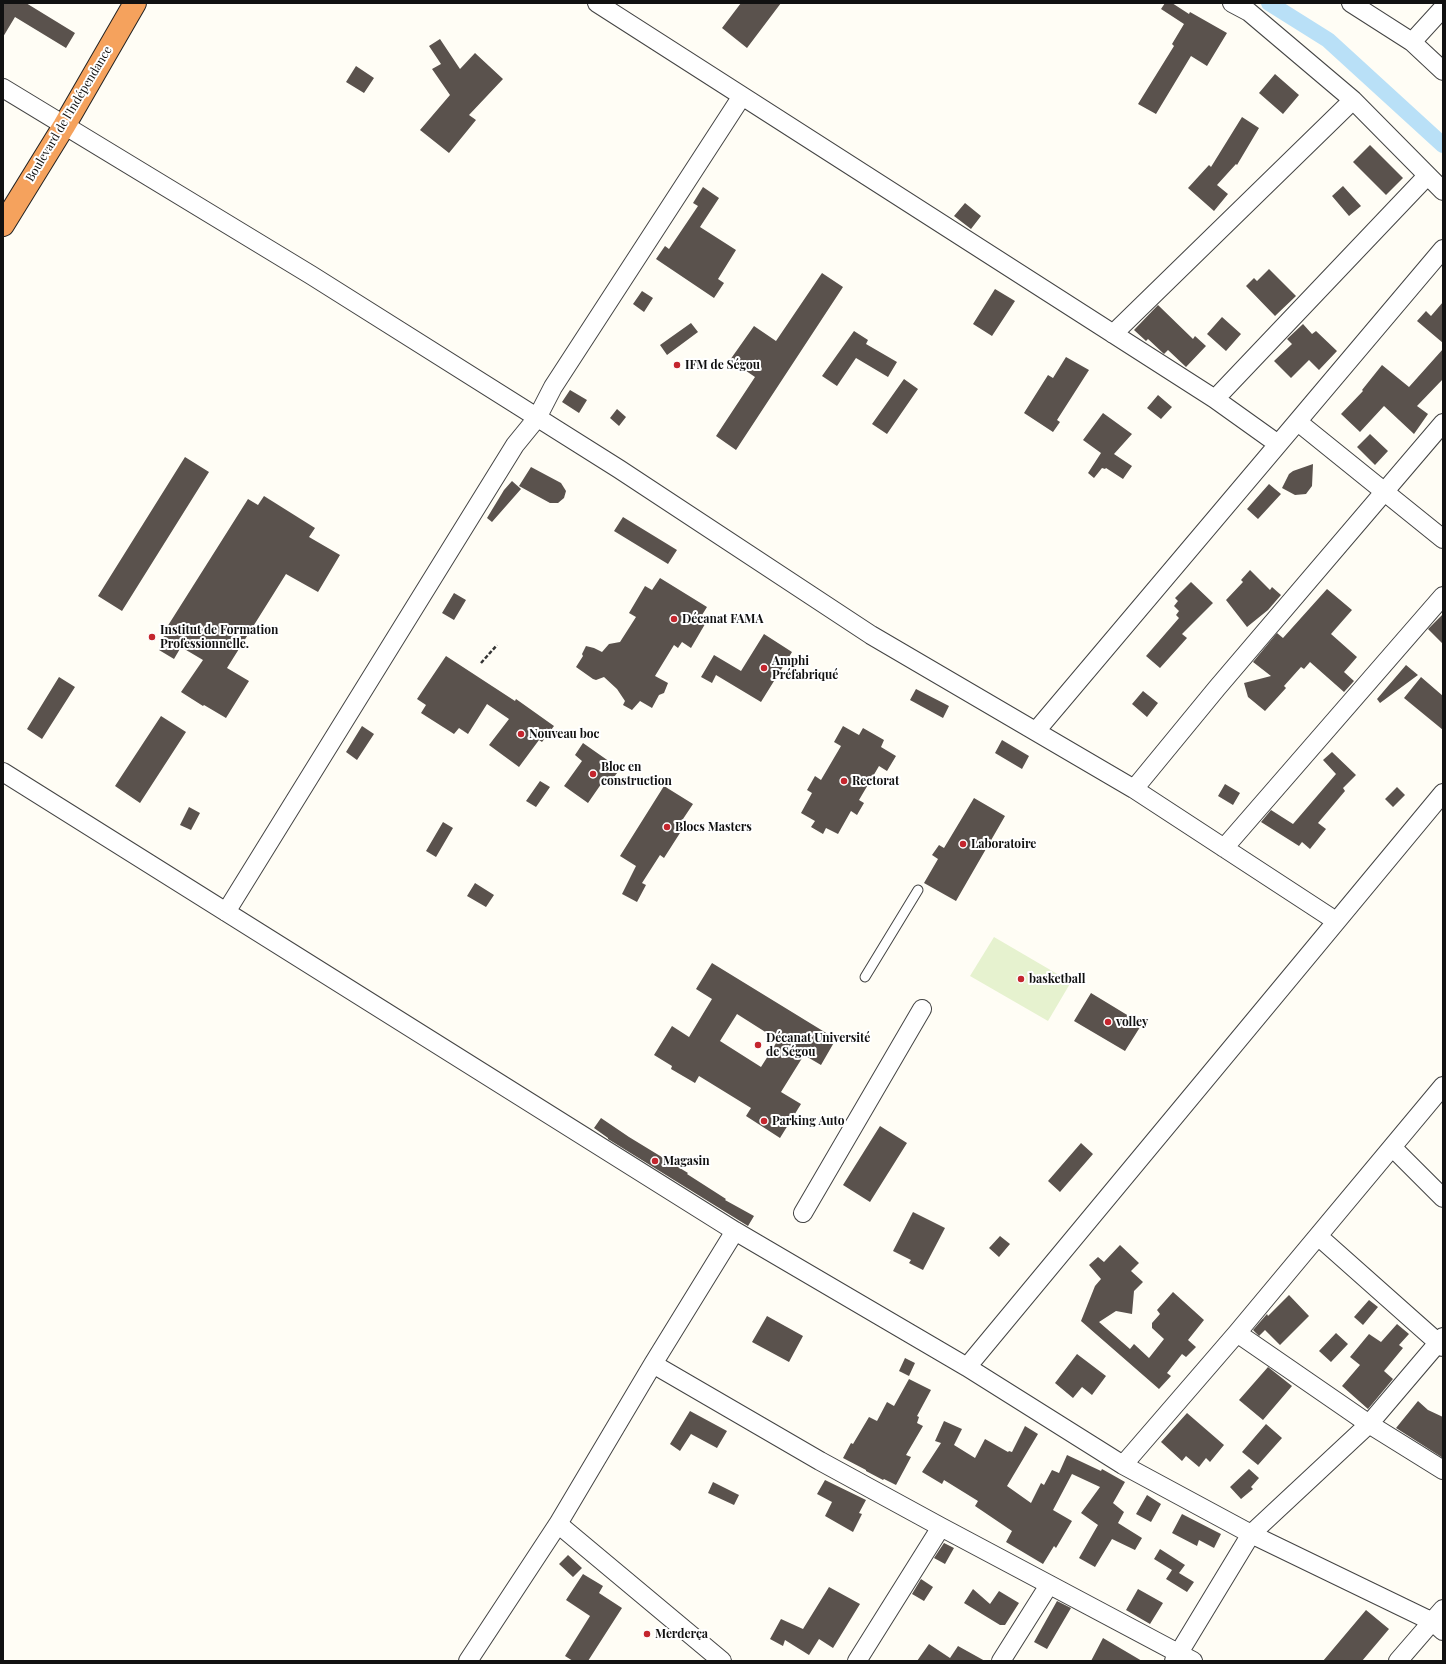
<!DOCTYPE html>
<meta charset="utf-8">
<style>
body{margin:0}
#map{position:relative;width:1446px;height:1664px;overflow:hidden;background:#fffdf5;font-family:"Playfair Display",serif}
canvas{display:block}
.frame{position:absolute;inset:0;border:4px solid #111;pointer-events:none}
</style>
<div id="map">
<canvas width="1446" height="1664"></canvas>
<div class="frame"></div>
</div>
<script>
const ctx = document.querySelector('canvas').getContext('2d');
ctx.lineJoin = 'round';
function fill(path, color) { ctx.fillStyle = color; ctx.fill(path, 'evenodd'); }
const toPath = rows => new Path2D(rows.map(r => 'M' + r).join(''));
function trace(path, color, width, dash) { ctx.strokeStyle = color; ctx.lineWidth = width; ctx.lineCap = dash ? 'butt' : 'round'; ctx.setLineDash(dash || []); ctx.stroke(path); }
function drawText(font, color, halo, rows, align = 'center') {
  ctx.font = font + ' "Playfair Display",serif'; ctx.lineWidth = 4; ctx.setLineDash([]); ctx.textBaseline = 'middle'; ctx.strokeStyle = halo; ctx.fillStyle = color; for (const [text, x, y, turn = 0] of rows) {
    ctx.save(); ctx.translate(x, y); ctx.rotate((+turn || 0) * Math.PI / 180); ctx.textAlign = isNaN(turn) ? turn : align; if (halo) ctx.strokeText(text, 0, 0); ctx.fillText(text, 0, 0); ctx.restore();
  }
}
fill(toPath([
 [994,937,1071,982,1048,1021,970,976]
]), '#e6f2cf');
trace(toPath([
 [1269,3,1328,40,1443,145]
]), '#b9e0f7', 16);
fill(toPath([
 [3,3,26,3,75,33,66,48,15,17,3,37],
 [741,3,781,3,747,48,722,28],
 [1165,3,1172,3,1189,14,1190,12,1227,33,1207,66,1191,56,1156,114,1138,104,1174,46,1172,44,1184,24,1161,9],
 [440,39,460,69,475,53,503,79,469,115,476,120,449,153,420,130,450,95,432,69,441,64,429,46],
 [356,66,374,78,364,93,346,82],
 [1275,74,1299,95,1283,114,1259,93],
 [1242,117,1259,128,1237,165,1236,164,1217,185,1228,194,1214,211,1188,188,1209,165,1211,167],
 [1370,145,1403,178,1386,195,1353,162],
 [1343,186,1361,206,1349,216,1332,196],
 [703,187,719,198,700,227,736,250,718,279,724,283,714,298,656,259,665,246,669,249,698,206,693,203],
 [965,203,981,216,971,229,954,216],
 [1269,269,1296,296,1275,316,1246,286,1254,278,1257,281],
 [822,273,843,287,736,450,716,436,755,377,730,360,754,326,776,341],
 [995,289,1015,301,992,336,973,324],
 [642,291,653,298,644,312,633,304],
 [1443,302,1443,343,1417,321,1426,311,1431,316],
 [1158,305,1193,339,1195,336,1206,346,1186,367,1168,350,1164,354,1148,339,1146,341,1134,330],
 [1222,317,1241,334,1226,351,1207,334],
 [691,323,698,332,667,355,660,345],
 [1303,324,1312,334,1316,331,1337,351,1319,370,1309,360,1291,378,1274,361,1292,344,1287,339],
 [854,331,868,340,866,344,897,362,888,377,856,358,837,386,822,376],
 [1443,349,1443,379,1417,406,1428,414,1414,434,1384,406,1360,432,1341,414,1363,391,1362,390,1382,365,1409,387],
 [1066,357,1089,370,1057,420,1060,422,1053,432,1024,413,1048,375,1053,378],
 [904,379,918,389,887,434,872,424],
 [570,390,587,400,579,413,562,402],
 [1158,395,1172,407,1161,419,1147,408],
 [617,409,626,417,619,426,610,418],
 [1103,413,1132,434,1114,454,1132,466,1123,479,1106,468,1105,469,1102,468,1094,478,1088,473,1101,453,1083,440],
 [1370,434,1388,451,1375,465,1357,447],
 [185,457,209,472,122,611,98,596],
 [1313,464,1312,486,1306,494,1295,495,1282,488,1289,474,1293,471],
 [531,467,561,483,566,491,564,498,558,503,550,503,519,486],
 [512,481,521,489,492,522,487,518,504,490],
 [1269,484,1281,494,1258,519,1247,509],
 [264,496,315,528,309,537,340,555,318,592,286,574,227,668,249,681,226,718,204,705,203,706,181,692,203,660,181,647,174,659,159,650,166,638,162,635,248,499,258,505],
 [623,517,677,550,668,564,614,531],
 [1250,570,1270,590,1272,587,1281,595,1268,610,1247,627,1226,600,1243,582,1241,580],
 [660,578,707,607,702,615,708,619,691,648,682,642,678,648,674,645,655,676,668,683,664,693,659,695,652,708,640,701,632,710,623,705,625,701,617,689,604,677,596,680,593,679,576,667,583,656,582,654,586,646,594,648,602,652,609,644,620,642,636,617,629,613,645,586,652,590],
 [1191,582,1213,603,1182,634,1187,638,1160,668,1146,656,1179,618,1176,615,1179,611,1174,606,1178,601,1175,598],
 [1327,589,1352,610,1331,634,1357,657,1344,672,1354,681,1344,692,1310,662,1304,669,1301,667,1284,686,1286,688,1265,711,1248,697,1244,683,1271,676,1253,662,1277,633,1283,638],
 [454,593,466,600,454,620,442,613],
 [1443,614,1443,644,1428,629],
 [764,634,792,652,761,702,716,675,712,683,701,677,714,655,741,671],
 [446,656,515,701,516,699,554,726,542,742,539,740,519,767,489,745,509,719,487,704,468,734,459,728,454,734,421,713,426,705,417,699],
 [1406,665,1418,675,1380,703,1377,699],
 [59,677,75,687,42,739,27,729],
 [1421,677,1443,696,1443,730,1404,698],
 [916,689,949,706,943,718,910,700],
 [1143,691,1158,703,1147,717,1132,704],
 [161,716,186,732,140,803,115,786],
 [362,726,374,734,357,760,346,752],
 [843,726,859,735,863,728,884,740,881,747,896,756,887,771,879,766,859,800,864,803,857,815,851,811,838,834,826,828,823,834,811,827,815,821,801,813,812,793,807,790,815,776,821,780,841,746,834,742],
 [1002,740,1029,756,1022,769,995,753],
 [583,743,620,769,611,781,606,777,588,803,564,786,582,761,575,755],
 [1332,752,1356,775,1343,788,1345,791,1318,823,1326,829,1310,849,1302,842,1299,846,1261,822,1271,810,1293,824,1336,774,1323,760],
 [540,781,550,787,536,807,526,801],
 [1225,784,1240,793,1233,805,1218,796],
 [664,786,693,804,683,819,687,822,664,858,660,855,642,883,646,885,637,902,622,894,636,866,620,856],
 [1397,787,1405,795,1393,807,1385,799],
 [974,798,1005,816,956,901,924,883,938,859,932,855,939,845,944,848],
 [189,807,200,813,191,830,180,825],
 [443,822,453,828,436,857,426,851],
 [475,883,494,895,486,907,467,896],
 [712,963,836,1039,821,1065,804,1055,781,1092,801,1104,780,1138,746,1116,751,1108,699,1076,695,1083,671,1069,672,1066,654,1055,672,1026,689,1037,712,999,696,989],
 [737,1014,778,1040,761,1067,720,1041],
 [1091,993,1142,1024,1125,1051,1074,1021],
 [601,1118,629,1137,688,1173,687,1174,726,1199,725,1200,754,1216,748,1226,608,1139,608,1138,594,1128],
 [880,1126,907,1143,870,1202,843,1185],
 [1081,1143,1093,1154,1060,1192,1048,1181],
 [913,1212,945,1228,923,1270,909,1263,911,1260,893,1251],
 [1000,1236,1010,1244,999,1257,989,1248],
 [1120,1245,1139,1263,1131,1271,1143,1282,1134,1291,1132,1314,1116,1311,1099,1322,1130,1349,1134,1344,1149,1358,1164,1339,1152,1328,1152,1323,1160,1314,1157,1310,1173,1292,1204,1320,1188,1340,1196,1347,1186,1357,1182,1354,1167,1373,1171,1376,1159,1389,1081,1321,1095,1286,1101,1279,1089,1265,1098,1257,1104,1262],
 [1289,1295,1309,1316,1280,1345,1265,1330,1259,1336,1253,1330,1267,1314,1268,1316],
 [1369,1300,1378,1307,1363,1325,1354,1317],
 [767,1316,803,1336,789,1362,752,1342],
 [1397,1324,1409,1334,1399,1345,1403,1348,1384,1371,1393,1379,1368,1409,1342,1386,1360,1365,1350,1357,1369,1334,1381,1342],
 [1336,1333,1348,1344,1331,1362,1319,1351],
 [1077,1354,1106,1376,1092,1395,1082,1387,1073,1398,1055,1383],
 [905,1358,915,1363,909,1376,899,1371],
 [1268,1367,1292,1386,1263,1420,1239,1400],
 [909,1379,931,1390,917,1416,919,1417,917,1423,923,1426,906,1455,911,1457,896,1485,884,1479,883,1480,866,1471,866,1470,843,1458,851,1443,853,1444,869,1417,877,1421,887,1402,894,1406],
 [1418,1401,1428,1410,1443,1417,1443,1458,1396,1428],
 [690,1411,727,1431,717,1448,691,1434,680,1451,670,1444],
 [1187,1413,1224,1445,1210,1462,1206,1458,1199,1467,1186,1456,1182,1461,1161,1442],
 [944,1421,962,1429,954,1445,975,1458,985,1439,1008,1452,1009,1451,1012,1452,1025,1426,1038,1434,1007,1486,1031,1503,1041,1483,1044,1485,1052,1470,1059,1473,1067,1455,1101,1471,1102,1469,1125,1482,1113,1503,1124,1512,1118,1523,1142,1538,1135,1550,1112,1539,1095,1567,1079,1558,1098,1525,1081,1513,1100,1487,1072,1474,1053,1510,1072,1521,1056,1548,1054,1546,1043,1564,1006,1542,1012,1531,975,1506,978,1501,944,1480,942,1484,922,1472,941,1443,935,1441],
 [1266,1424,1282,1438,1258,1465,1242,1452],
 [1249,1469,1259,1478,1251,1487,1253,1489,1241,1499,1230,1487],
 [825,1480,866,1500,859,1513,862,1514,853,1532,825,1516,832,1502,817,1494],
 [713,1482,739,1495,734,1505,708,1493],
 [1147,1495,1161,1504,1151,1522,1136,1514],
 [1182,1514,1221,1534,1214,1548,1199,1540,1197,1546,1172,1533],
 [944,1543,954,1548,945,1564,934,1558],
 [1160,1549,1185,1565,1179,1573,1194,1582,1187,1592,1166,1579,1172,1570,1154,1559],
 [568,1555,582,1568,573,1577,559,1564],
 [583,1574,603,1586,599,1593,622,1608,588,1661,573,1661,565,1656,590,1616,566,1600],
 [921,1579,933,1587,924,1601,912,1594],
 [829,1587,860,1604,833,1648,819,1639,809,1655,785,1640,783,1646,770,1639,781,1619,803,1629],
 [973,1589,990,1604,999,1591,1019,1603,1005,1625,1000,1625,964,1603],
 [1138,1589,1163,1603,1150,1624,1126,1610],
 [1057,1601,1071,1608,1047,1649,1034,1642],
 [1366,1610,1389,1629,1362,1661,1323,1661],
 [1103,1638,1142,1661,1091,1661],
 [929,1644,950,1658,958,1646,985,1661,917,1661]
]), '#5a524d');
const lane = toPath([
 [865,977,918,890]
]);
const street = toPath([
 [597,3,1215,399,1278,444],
 [1232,3,1249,12,1353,100,1443,191],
 [1351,3,1412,42,1443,71],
 [1412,42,1443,8],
 [3,88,311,275,619,469,871,635,1134,789,1336,921],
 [1113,334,1353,100],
 [1215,399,1427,176],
 [1298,422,1443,539],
 [1036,731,1443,249],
 [3,772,735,1231,967,1367,1123,1465,1251,1534,1433,1622,1443,1631],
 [1134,789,1217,688,1443,423],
 [1224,848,1443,596],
 [226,912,515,445,537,418,553,387,742,96],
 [1392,1147,1443,1198],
 [803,1213,922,1009],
 [1318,1236,1443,1347],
 [1237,1333,1369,1424,1443,1470],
 [653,1364,820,1461,941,1527,1193,1661],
 [967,1367,1443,793],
 [1123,1465,1237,1333,1443,1086],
 [468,1661,558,1524],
 [722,1661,558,1524,653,1364,735,1231],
 [857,1661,941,1527],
 [1001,1661,1049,1585],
 [1174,1661,1251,1534,1369,1424,1443,1337],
 [1398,1661,1443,1609]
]);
const highway = toPath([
 [3,225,64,126,135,3]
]);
trace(lane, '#444', 11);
trace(street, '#444', 20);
trace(highway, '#222', 24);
trace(toPath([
 [481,663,497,645]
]), '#333', 2.5, [4, 2]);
trace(lane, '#fff', 9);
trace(street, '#fff', 18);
trace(highway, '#f5a25d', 22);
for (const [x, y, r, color] of [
 [677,365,4,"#c4262e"],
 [674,619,4,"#c4262e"],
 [152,637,4,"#c4262e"],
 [764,668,4,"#c4262e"],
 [521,734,4,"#c4262e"],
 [593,774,4,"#c4262e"],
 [844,781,4,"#c4262e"],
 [667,827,4,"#c4262e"],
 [963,844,4,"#c4262e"],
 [1021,979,4,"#c4262e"],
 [1108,1022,4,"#c4262e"],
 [758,1045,4,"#c4262e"],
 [764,1121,4,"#c4262e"],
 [655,1161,4,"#c4262e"],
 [647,1634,4,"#c4262e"]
]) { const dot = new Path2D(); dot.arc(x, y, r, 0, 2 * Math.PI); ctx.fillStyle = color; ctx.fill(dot); trace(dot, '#fff', 1.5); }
drawText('12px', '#111', '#fff', [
 ["Boulevard de l'Indépendance",69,114,-59]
]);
drawText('bold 12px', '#111', '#fff', [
 ["IFM de Ségou",685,365],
 ["Décanat FAMA",682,619],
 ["Institut de Formation",160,630],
 ["Professionnelle.",160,644],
 ["Amphi",772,661],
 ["Préfabriqué",772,675],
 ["Nouveau boc",529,734],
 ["Bloc en",601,767],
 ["construction",601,781],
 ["Rectorat",852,781],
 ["Blocs Masters",675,827],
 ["Laboratoire",971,844],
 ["basketball",1029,979],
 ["volley",1116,1022],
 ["Décanat Université",766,1038],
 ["de Ségou",766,1052],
 ["Parking Auto",772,1121],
 ["Magasin",663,1161],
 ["Merderça",655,1634]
], 'left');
</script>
